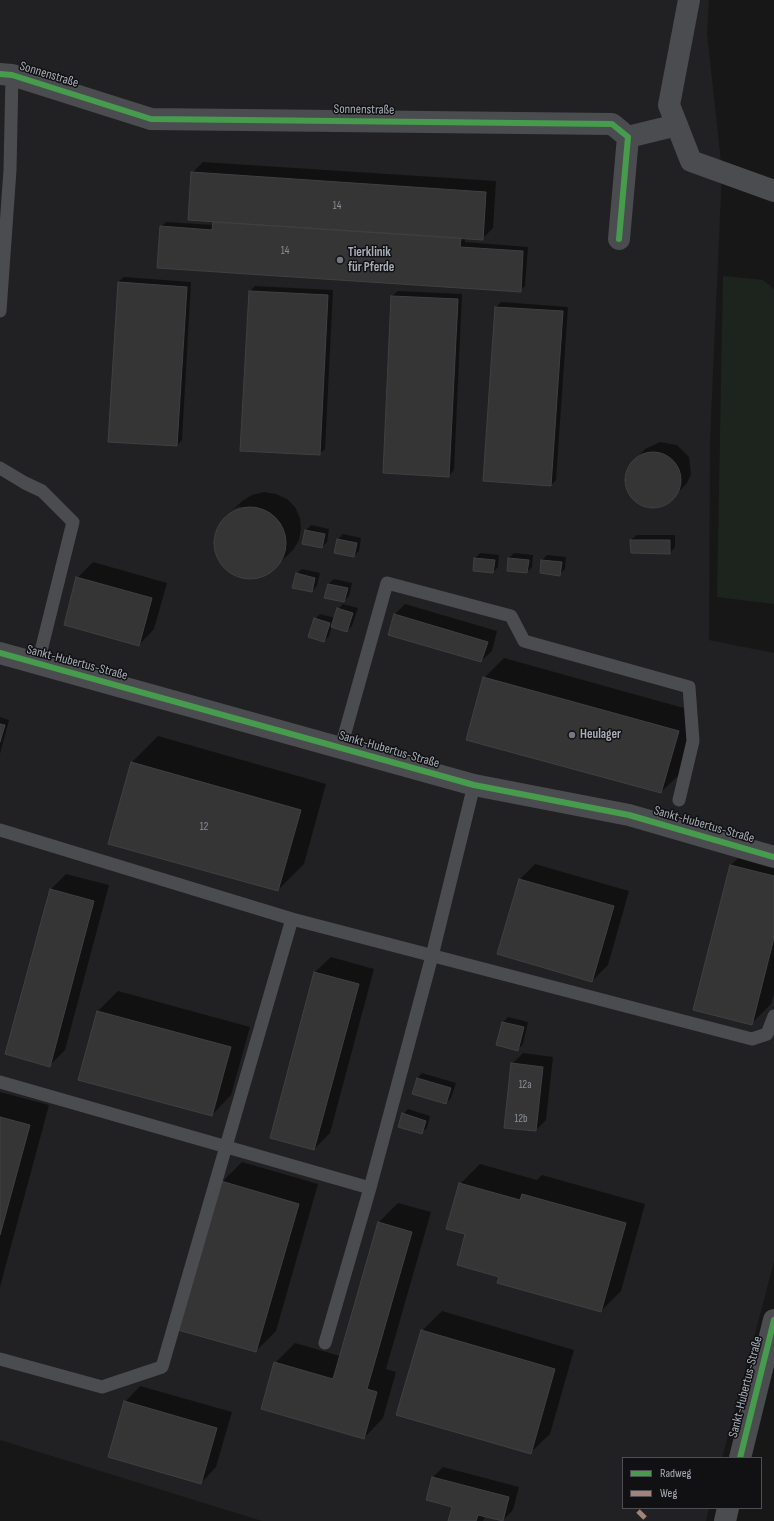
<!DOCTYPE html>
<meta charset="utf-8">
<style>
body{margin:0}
#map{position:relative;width:774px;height:1521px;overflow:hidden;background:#171717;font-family:"Sofia Sans Condensed",sans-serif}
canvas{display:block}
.legend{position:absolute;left:622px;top:1457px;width:140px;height:52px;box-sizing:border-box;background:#111113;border:1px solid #4d4f55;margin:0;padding:5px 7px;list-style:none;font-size:12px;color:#a8adb8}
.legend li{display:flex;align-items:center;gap:8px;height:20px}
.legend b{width:20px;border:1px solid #4d4f55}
</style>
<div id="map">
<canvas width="774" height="1521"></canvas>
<ul class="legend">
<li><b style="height:5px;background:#469c4c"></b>Radweg</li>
<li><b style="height:5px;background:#a18479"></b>Weg</li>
</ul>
</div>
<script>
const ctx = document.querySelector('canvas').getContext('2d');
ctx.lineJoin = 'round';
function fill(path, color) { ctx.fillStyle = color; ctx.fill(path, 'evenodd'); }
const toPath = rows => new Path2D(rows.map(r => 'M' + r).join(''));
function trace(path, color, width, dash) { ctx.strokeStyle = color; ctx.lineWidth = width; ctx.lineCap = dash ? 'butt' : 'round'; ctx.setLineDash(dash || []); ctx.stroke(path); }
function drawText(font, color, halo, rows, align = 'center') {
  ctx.font = font + ' "Sofia Sans Condensed",sans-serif'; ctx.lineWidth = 3; ctx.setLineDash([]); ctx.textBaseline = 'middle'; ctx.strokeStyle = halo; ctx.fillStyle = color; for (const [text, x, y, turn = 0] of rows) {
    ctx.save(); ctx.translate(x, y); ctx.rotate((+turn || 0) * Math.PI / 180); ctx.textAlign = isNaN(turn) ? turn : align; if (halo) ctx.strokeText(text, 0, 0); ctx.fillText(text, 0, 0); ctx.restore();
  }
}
fill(toPath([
 [0,0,709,0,707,33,722,171,710,440,709,640,774,653,774,1262,722,1458,623,1458,623,1508,709,1508,706,1521,262,1521,0,1440]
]), '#212123');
fill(toPath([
 [723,276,763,280,774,289,774,604,717,597]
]), '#1d241e');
fill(toPath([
 [203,162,496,181,493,228,483,238,465,237,465,242,528,247,525,286,520,291,161,227,166,222,214,225,215,221,192,173],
 [124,277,191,282,182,440,177,445,118,282],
 [255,286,333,290,325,449,319,454,250,291],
 [398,291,462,294,454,470,449,476,384,472,392,296],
 [501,302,568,307,556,480,551,485,496,307],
 [660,442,677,445,689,457,691,474,687,483,670,501,661,506,652,507,643,505,635,500,629,493,626,484,626,475,628,467,645,449],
 [264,492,276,494,287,499,295,507,300,518,301,529,299,540,293,550,269,573,258,578,247,578,236,576,227,570,220,561,215,550,215,538,219,527,233,511,233,513,241,508,240,506,233,510,242,501,252,495],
 [311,525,329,529,327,542,322,547,303,543,306,530],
 [343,534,361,538,359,551,354,556,338,539],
 [637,535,675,535,675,547,670,553,631,540],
 [480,553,499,555,498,567,493,572,475,558],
 [514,553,533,555,532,567,527,572,509,558],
 [547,555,566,557,565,569,560,574,542,560],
 [93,562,167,583,154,629,139,645,77,578],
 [302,569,320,573,317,586,312,591,296,574],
 [334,579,352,583,349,596,344,601,328,584],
 [343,604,358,608,352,626,347,631,332,626,329,636,324,641,315,619,320,614,335,618,338,609],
 [405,604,497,631,492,651,481,661,394,615],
 [504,658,698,712,681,773,661,792,484,678],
 [0,717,9,720,0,754],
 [158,736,326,784,304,864,278,890,131,763],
 [751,846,774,851,774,993,771,1004,751,1024,694,1009,731,865],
 [535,864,629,891,608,965,592,981,498,954,520,879],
 [66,874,109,885,65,1050,50,1065,7,1054,51,889],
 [331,957,374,969,330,1133,314,1149,315,972],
 [118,991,250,1027,231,1095,212,1115,79,1080,98,1011],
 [508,1017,528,1022,523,1044,518,1050,503,1022],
 [523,1053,553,1057,546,1120,536,1130,512,1064],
 [422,1073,456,1083,451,1098,446,1103,413,1093,417,1078],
 [0,1092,49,1105,0,1287],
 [408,1109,430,1116,427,1128,421,1133,403,1114],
 [242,1162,318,1184,276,1331,256,1351,222,1182],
 [480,1164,537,1180,542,1175,645,1204,621,1291,601,1311,500,1277,466,1233,460,1184],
 [398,1203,431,1212,386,1369,396,1372,383,1418,364,1438,275,1363,295,1343,340,1356,379,1222],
 [442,1311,574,1350,550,1434,530,1453,422,1331],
 [140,1386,232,1412,216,1467,201,1483,125,1402],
 [443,1467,519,1487,513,1510,502,1521,485,1516,483,1521,449,1521,453,1506,433,1477]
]), '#0007');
const building = toPath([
 [191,172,486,192,483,240,188,220,191,172],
 [213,222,461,238,460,247,523,251,521,292,157,268,160,226,212,230,213,222],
 [118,282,187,287,177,446,108,442,118,282],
 [249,291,328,295,320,455,240,451,249,291],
 [391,296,458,299,449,477,383,473,391,296],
 [495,307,563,311,551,486,483,481,495,307],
 '625 480a28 28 0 1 1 56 0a28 28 0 1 1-56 0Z',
 '214 543a36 36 0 1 1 72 0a36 36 0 1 1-72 0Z',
 [305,530,325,534,322,548,302,544,305,530],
 [337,539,357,543,354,557,334,553,337,539],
 [630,540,670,540,670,554,631,553,630,540],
 [474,558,495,560,493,573,473,571,474,558],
 [508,558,529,560,527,573,507,571,508,558],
 [541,560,562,562,560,576,540,573,541,560],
 [296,573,315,578,312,592,292,588,296,573],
 [76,577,152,598,139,646,64,625,76,577],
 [328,584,348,588,344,602,324,598,328,584],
 [337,608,353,613,347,632,331,627,337,608],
 [394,614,488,642,481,662,388,635,394,614],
 [314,618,330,623,324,642,308,637,314,618],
 [483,677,679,731,661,793,466,740,483,677],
 [0,724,5,725,0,742,0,724],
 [131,762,301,810,278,891,108,844,131,762],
 [730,865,774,876,774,938,752,1025,693,1010,730,865],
 [519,879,614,906,592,982,497,954,519,879],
 [50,889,94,901,50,1067,5,1054,50,889],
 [314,972,359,984,314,1150,270,1138,314,972],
 [97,1011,231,1047,212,1116,78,1080,97,1011],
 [502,1022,524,1027,518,1051,496,1045,502,1022],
 [511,1063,543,1067,536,1131,504,1128,511,1063],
 [417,1078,451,1088,446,1104,412,1094,417,1078],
 [402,1113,426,1121,422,1134,398,1127,402,1113],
 [0,1117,30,1125,0,1235,0,1117],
 [221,1181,299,1204,256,1352,178,1330,221,1181],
 [459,1183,520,1200,522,1194,626,1223,601,1312,497,1283,499,1277,457,1265,465,1234,446,1229,459,1183],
 [378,1222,412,1232,367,1389,377,1392,364,1439,261,1409,274,1362,333,1379,378,1222],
 [421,1330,555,1369,531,1454,396,1415,421,1330],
 [124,1401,217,1428,201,1484,108,1457,124,1401],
 [432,1477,509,1497,503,1521,478,1515,476,1521,448,1521,452,1507,426,1500,432,1477]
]);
fill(building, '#353536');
trace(building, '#3f4043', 1);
trace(toPath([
 [0,311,10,170,12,75],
 [0,468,25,483,42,491,73,522,38,663],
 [341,747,387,583,511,616,524,641,689,687,693,741,679,800],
 [0,830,292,919,752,1039,767,1034,774,1016],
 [0,1082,370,1188],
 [325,1343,370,1188,432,956,474,785],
 [0,1359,102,1387,162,1367,292,919]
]), '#4b4c50', 13);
trace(toPath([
 [689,0,669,105,691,161,774,191],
 [0,74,12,75,151,119,612,124,628,137,619,239],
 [628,137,677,125],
 [0,653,474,785,629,815,774,857],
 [740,1458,774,1320],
 [725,1521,728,1508]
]), '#4b4c50', 22);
trace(toPath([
 [638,1511,648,1521]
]), '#a18479', 5, [10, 5]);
trace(toPath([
 [0,74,12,75,151,119,612,124,628,137,619,239],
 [0,653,474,785,629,815,774,857],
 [740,1458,774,1320]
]), '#469c4c', 6);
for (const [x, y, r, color] of [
 [340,260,4,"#757880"],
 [572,735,4,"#757880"]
]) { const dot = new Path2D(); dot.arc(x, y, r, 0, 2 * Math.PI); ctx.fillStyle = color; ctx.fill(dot); trace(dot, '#111113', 1.5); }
drawText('11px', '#8b8f98', null, [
 ["14",337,206],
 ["14",285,251],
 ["12",204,827],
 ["12a",525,1085],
 ["12b",521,1119]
]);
drawText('13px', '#a8adb8', '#111113', [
 ["Sonnenstraße",49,75,17],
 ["Sonnenstraße",364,110,1],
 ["Sankt-Hubertus-Straße",77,663,15],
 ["Sankt-Hubertus-Straße",389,750,16],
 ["Sankt-Hubertus-Straße",704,825,16],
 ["Sankt-Hubertus-Straße",746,1387,-76]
]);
drawText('bold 13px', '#a8adb8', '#111113', [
 ["Tierklinik",348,253],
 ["für Pferde",348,268],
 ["Heulager",580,735]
], 'left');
</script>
